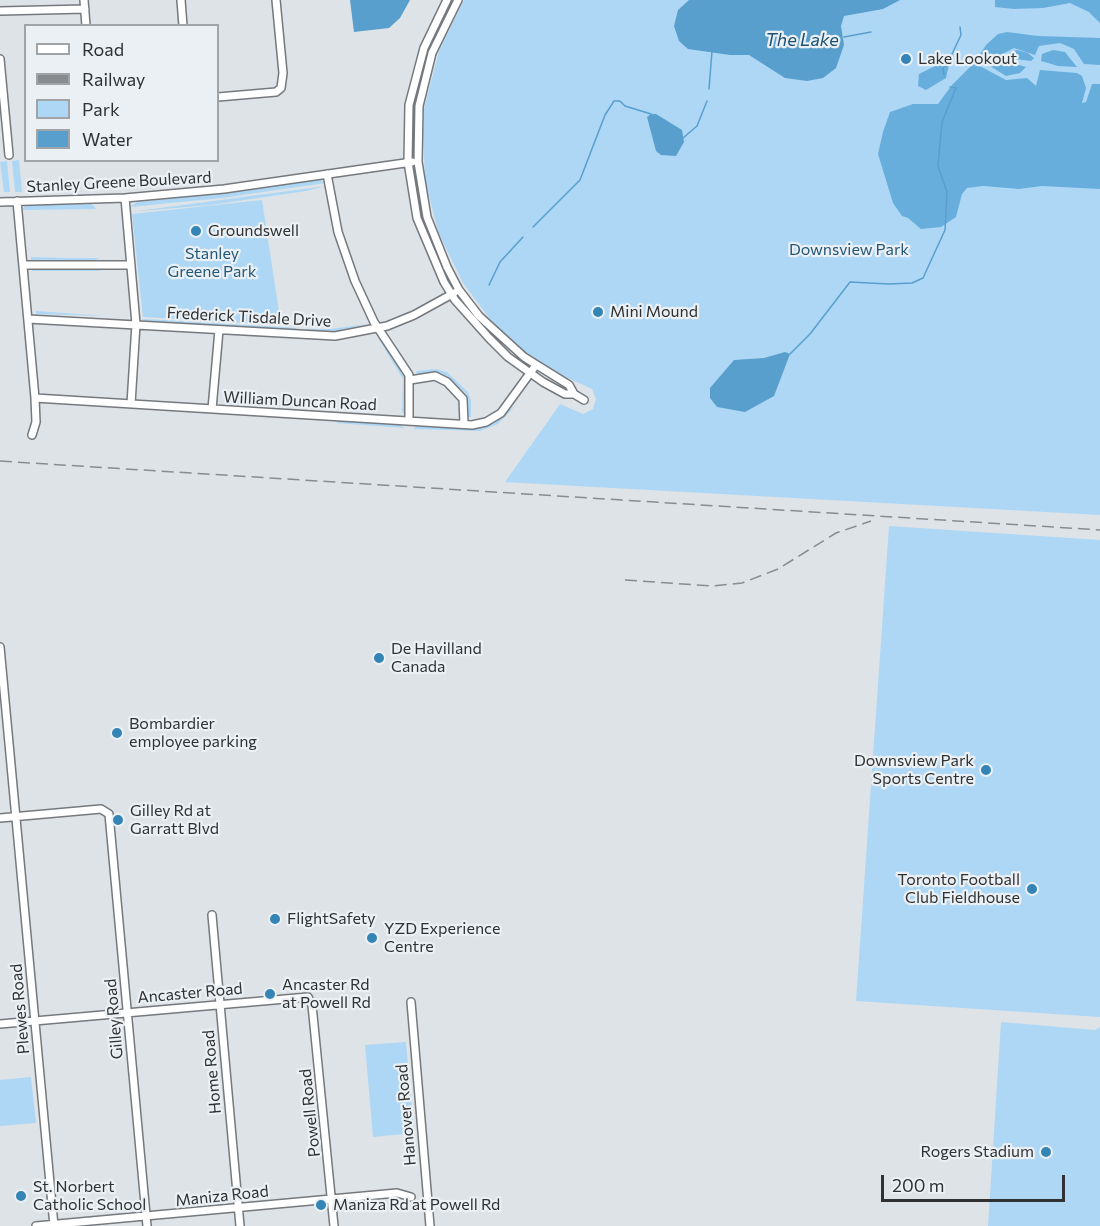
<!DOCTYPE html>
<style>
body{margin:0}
#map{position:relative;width:1100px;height:1226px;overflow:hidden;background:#dee3e7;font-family:Commissioner,sans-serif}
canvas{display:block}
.legend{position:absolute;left:24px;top:24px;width:195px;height:138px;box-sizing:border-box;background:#ebf0f4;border:2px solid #a0a4a6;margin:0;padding:8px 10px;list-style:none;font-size:18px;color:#2f3132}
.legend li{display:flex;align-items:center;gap:12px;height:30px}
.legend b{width:30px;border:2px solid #a0a4a6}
.scale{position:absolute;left:881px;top:1175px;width:184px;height:27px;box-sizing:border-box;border:3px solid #2f3132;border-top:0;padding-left:8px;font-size:18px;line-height:21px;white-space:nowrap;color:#2f3132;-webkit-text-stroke:4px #ebf0f4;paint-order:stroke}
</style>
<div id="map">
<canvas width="1100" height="1226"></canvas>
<ul class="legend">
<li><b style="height:8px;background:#fff"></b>Road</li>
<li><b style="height:8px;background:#898c8f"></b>Railway</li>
<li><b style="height:16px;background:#add7f5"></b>Park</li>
<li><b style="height:16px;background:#599fcd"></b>Water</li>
</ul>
<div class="scale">200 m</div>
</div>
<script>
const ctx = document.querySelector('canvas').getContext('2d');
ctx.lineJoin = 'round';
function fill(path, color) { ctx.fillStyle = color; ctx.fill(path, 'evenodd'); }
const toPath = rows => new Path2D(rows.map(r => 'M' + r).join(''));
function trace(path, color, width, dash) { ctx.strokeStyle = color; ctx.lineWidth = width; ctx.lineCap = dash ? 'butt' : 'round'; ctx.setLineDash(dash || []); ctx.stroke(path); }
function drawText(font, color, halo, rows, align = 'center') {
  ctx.font = font + ' Commissioner,sans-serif'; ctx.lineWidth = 4.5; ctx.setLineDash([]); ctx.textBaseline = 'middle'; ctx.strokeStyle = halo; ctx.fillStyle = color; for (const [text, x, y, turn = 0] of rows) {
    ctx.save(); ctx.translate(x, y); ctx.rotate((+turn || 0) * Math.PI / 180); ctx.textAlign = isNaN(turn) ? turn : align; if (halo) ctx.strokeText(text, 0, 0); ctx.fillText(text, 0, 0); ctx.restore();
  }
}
fill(toPath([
 [451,0,454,0,437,32,420,85,414,147,411,147,413,107,425,55],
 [464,0,1100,0,1100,515,505,482,560,404,583,414,593,409,596,399,592,389,559,374,525,352,490,319,463,283,438,232,425,179,423,133,424,109,439,51],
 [19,160,22,192,15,192,12,161],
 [7,161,10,192,4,192,0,162],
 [319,179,325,183,222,198,130,207,137,202,229,193],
 [326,186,306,191,210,205,130,212],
 [262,200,281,325,143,317,132,214],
 [92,204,96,209,22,210,26,205],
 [422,208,437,253,450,278,448,279,425,230,419,209],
 [31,257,67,258,100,258,95,260,31,260],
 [32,269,98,269,101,271,32,271],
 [36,311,105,316,36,314],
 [142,319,164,320,297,328,294,330,144,321],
 [367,324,338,331,307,331,305,329,331,329],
 [380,336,405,378,405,413,402,413,403,379,378,338],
 [436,369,447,372,468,392,471,401,471,417,468,417,466,394,447,376,438,372,417,374,416,371],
 [516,405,498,424,480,431,413,429,417,426,480,428,494,423],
 [339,421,400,425,405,428,336,423],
 [889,526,1100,540,1100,1017,856,1001],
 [1001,1022,1095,1030,1100,1027,1100,1226,988,1226],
 [406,1042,414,1133,373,1137,365,1045],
 [31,1077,36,1123,0,1126,0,1080]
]), '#add7f5');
fill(toPath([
 [995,0,1100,0,1100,23,1089,12,1070,3,1043,8,1014,9,995,7],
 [1007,32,1038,36,1100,38,1100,65,1084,64,1074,49,1060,43,1039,46,1035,55,1014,48,991,60,978,57,986,45,998,34],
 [1017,50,1028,53,1034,58,1031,61,1008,58,1010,52],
 [1053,50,1065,52,1077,67,1058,66,1041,61,1042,54],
 [941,63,949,65,946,78,926,90,918,86,919,74],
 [974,63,1006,80,1027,78,1036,86,1040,70,1077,73,1082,76,1086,88,1082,103,1086,102,1092,84,1100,84,1100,189,1042,186,1019,189,983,186,967,188,962,194,956,217,941,227,921,229,908,218,902,216,893,203,878,154,883,132,890,112,913,104,938,104,952,85],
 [999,63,1019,65,1026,67,1020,73,1006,76,990,66]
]), '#68aedd');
fill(toPath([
 [350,0,410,0,400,18,389,28,354,32],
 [689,0,900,0,883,9,844,16,841,26,844,45,836,68,823,78,807,81,785,78,749,55,730,55,688,49,679,41,674,26,678,10],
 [651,114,656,114,682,130,684,142,676,156,661,155,656,151,647,117],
 [785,352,790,354,774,396,745,412,717,407,710,398,710,388,734,360,764,358]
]), '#599fcd');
trace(toPath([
 [844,37,871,32],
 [952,54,961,35,960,27],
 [944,75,943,68,946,64],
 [709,89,712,51],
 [683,138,697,126,707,101],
 [533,227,580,180,605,115,614,101,620,101,625,106,651,114],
 [489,285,500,262,523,237],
 [790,354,810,334,850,282,889,284,912,283,923,278,945,230,947,192,938,166,942,122,956,88,950,87]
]), '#599fcd', 1.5);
const minor = toPath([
 [84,0,86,26],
 [181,0,183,26],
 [447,0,424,48,409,105,408,162,417,218,444,282,455,300,489,338,508,357,543,382,565,394,574,394,584,400],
 [458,0,432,53,419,106,418,162,427,217,447,267,459,290,479,316,524,357,569,385,574,394],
 [0,11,85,9],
 [0,59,9,155],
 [218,97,276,92,281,88,283,73,276,0],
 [327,174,338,232,355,281,374,322,409,375,409,421],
 [125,198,136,324,131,404],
 [17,201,35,398,36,422,32,435],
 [0,202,125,198,224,189,412,162],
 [23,265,131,265],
 [28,319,335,336,387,326,414,315,454,293],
 [410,380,435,376,447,382,463,399,464,424],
 [35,398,472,425,486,422,501,413,536,365],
 [212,409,219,330],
 [0,647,54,1226],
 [0,818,101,809,109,814,147,1226],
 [212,915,240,1226],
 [411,1002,430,1226],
 [0,1024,308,997,312,1005,334,1226],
 [36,1226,397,1193,411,1197]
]);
trace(minor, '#75797d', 10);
trace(minor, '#fff', 7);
trace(toPath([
 [0,461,1100,530],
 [625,580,712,586,742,583,778,569,836,533,871,521]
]), '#898c8f', 1.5, [12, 6]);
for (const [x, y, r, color] of [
 [906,59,6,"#3484b6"],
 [196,231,6,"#3484b6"],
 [598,312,6,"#3484b6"],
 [379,658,6,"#3484b6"],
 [117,733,6,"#3484b6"],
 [986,770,6,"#3484b6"],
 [118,820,6,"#3484b6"],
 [1032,889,6,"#3484b6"],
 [275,919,6,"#3484b6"],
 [372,938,6,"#3484b6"],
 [270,994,6,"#3484b6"],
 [1046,1152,6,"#3484b6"],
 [21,1196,6,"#3484b6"],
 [321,1205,6,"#3484b6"]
]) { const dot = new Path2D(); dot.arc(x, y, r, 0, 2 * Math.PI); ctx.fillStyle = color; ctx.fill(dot); trace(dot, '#ebf0f4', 2); }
drawText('16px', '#2f3132', '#ebf0f4', [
 ["Lake Lookout",918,59],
 ["Groundswell",208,231],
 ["Mini Mound",610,312],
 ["De Havilland",391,649],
 ["Canada",391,667],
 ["Bombardier",129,724],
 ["employee parking",129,742],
 ["Downsview Park",974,761,"right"],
 ["Sports Centre",974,779,"right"],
 ["Gilley Rd at",130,811],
 ["Garratt Blvd",130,829],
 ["Toronto Football",1020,880,"right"],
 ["Club Fieldhouse",1020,898,"right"],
 ["FlightSafety",287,919],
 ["YZD Experience",384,929],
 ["Centre",384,947],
 ["Ancaster Rd",282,985],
 ["at Powell Rd",282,1003],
 ["Rogers Stadium",1034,1152,"right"],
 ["St. Norbert",33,1187],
 ["Catholic School",33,1205],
 ["Maniza Rd at Powell Rd",333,1205]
], 'left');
drawText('16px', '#2f3132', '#ebf0f4', [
 ["Stanley Greene Boulevard",119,182,-3],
 ["Frederick Tisdale Drive",249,317,3],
 ["William Duncan Road",300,401,3],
 ["Ancaster Road",190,993,-5],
 ["Plewes Road",20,1009,-95],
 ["Gilley Road",114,1019,-95],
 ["Home Road",212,1072,-95],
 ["Powell Road",310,1113,-96],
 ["Hanover Road",406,1115,-95],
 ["Maniza Road",222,1196,-6]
]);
drawText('16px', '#235778', '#ebf0f4', [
 ["Downsview Park",849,250],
 ["Stanley",212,254],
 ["Greene Park",212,272]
]);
drawText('italic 18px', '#1c5171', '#ebf0f4', [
 ["The Lake",802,40]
]);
</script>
